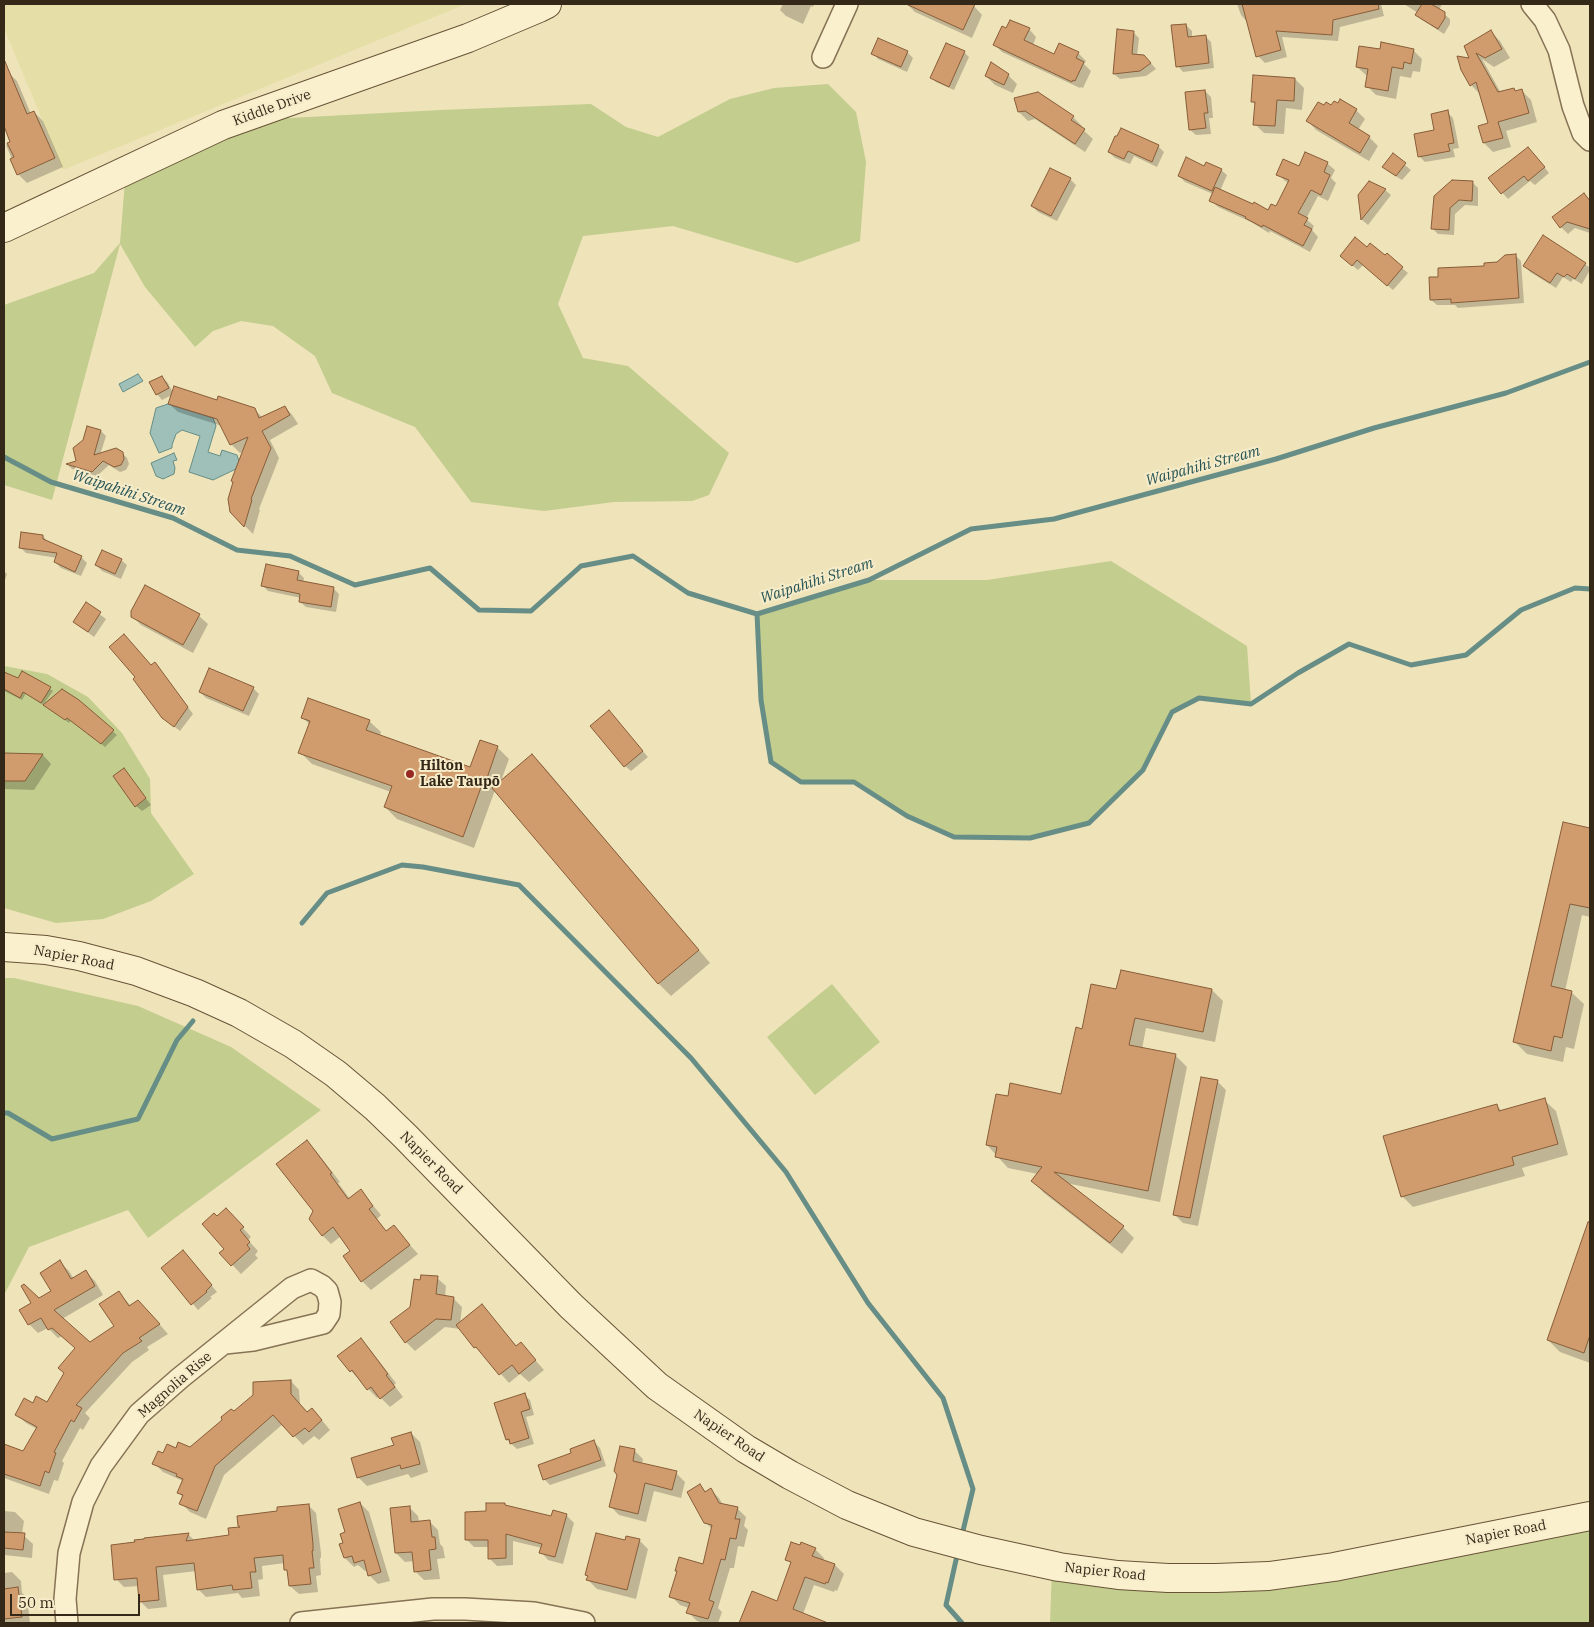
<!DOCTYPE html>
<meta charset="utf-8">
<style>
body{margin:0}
#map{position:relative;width:1594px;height:1627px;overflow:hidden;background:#efe3b9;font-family:"IBM Plex Serif",serif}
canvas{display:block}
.frame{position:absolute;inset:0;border:5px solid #342819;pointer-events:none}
.scale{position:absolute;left:10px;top:1594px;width:130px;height:22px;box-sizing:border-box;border:2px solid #342819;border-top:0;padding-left:6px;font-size:15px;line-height:18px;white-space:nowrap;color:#342819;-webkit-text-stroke:4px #f7ecc9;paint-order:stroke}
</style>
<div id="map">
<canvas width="1594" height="1627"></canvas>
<div class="frame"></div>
<div class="scale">50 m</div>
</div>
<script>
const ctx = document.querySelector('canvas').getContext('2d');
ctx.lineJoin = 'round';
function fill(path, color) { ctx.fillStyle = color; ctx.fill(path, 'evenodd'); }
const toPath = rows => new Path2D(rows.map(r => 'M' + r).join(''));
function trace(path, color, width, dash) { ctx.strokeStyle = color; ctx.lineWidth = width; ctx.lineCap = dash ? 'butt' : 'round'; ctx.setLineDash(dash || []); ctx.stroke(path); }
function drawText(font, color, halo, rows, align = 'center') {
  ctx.font = font + ' "IBM Plex Serif",serif'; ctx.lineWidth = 4; ctx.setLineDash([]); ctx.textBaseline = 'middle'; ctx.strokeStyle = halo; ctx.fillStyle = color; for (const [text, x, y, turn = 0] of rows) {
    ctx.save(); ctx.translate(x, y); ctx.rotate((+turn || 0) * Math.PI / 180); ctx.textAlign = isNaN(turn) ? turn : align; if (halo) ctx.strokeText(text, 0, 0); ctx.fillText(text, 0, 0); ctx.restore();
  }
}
fill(toPath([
 [4,4,466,4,63,170,4,28]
]), '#e5dfa7');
fill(toPath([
 [828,84,856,112,866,162,860,241,797,263,673,226,583,236,558,304,583,358,628,366,729,453,709,495,692,501,614,502,544,511,471,502,415,427,332,393,315,356,273,326,241,321,213,331,195,347,145,287,120,244,52,500,4,485,4,305,94,273,120,243,126,169,251,120,441,110,591,104,626,127,658,137,730,99,774,88],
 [1111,561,1247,646,1251,704,1199,698,1172,712,1143,770,1089,823,1030,838,954,837,907,816,854,782,801,782,771,762,761,700,757,614,869,580,987,580],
 [4,666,47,674,88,697,122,733,150,779,151,813,194,874,151,901,103,919,56,923,4,908],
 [4,978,14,978,138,1006,231,1047,321,1110,148,1238,128,1210,29,1247,4,1295],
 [832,984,880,1042,815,1095,767,1037],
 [1590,1516,1590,1623,1050,1623,1052,1570,1264,1577]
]), '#c2cd8e');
const water = toPath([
 [138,374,143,381,123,392,119,384,138,374],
 [168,404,213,418,216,426,208,452,220,456,222,450,237,455,239,461,236,469,213,480,189,472,200,436,182,430,176,434,172,445,172,448,159,453,150,433,156,408,168,404],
 [174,453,177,460,173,461,175,468,174,474,163,479,156,476,151,463,174,453]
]);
fill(water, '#9ec0b8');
trace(water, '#668d86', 1);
fill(toPath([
 [783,4,814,4,813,7,811,6,803,24,786,16,780,10],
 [907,4,968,4,974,6,982,15,972,38,915,12],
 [1237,4,1381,4,1384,16,1340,27,1338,41,1282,37,1287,57,1265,63,1258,56,1248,23,1241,15],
 [1404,4,1442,4,1439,10,1450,19,1450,24,1444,34,1422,20,1416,15,1418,13],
 [1589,4,1590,4,1590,27,1589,25],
 [1186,25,1192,31,1192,38,1205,36,1211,42,1214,68,1183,72,1178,66],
 [1029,29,1036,37,1033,45,1055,55,1078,53,1086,61,1084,64,1091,71,1083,88,1081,87,1080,88,1002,52,995,45],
 [1133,32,1139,38,1137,56,1150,62,1156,69,1146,76,1120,79,1114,74],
 [1491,32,1500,41,1510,58,1494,67,1482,59,1501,93,1513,89,1516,92,1522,91,1531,100,1537,122,1506,131,1511,147,1493,152,1484,143,1489,124,1481,95,1471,85,1471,59],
 [946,44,964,52,969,57,954,90,936,82,931,77],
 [1413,50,1422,59,1420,72,1413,71,1411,78,1400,76,1396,99,1376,95,1367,86,1369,76,1366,75,1357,67,1381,51],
 [907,52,913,58,907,72,878,59,873,53],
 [4,64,7,72,8,72,17,81,31,114,34,112,43,121,63,167,27,183,18,174,6,145,12,143,4,123],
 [1008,75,1017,84,1013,93,995,85,986,76],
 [1295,79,1304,88,1302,110,1286,108,1284,134,1264,133,1255,124,1256,105,1252,101],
 [1205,91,1211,97,1213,118,1209,118,1211,134,1196,135,1190,130],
 [1016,98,1073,117,1082,126,1081,128,1093,139,1085,152,1035,119,1028,121,1019,112],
 [1356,110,1365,119,1358,130,1369,137,1378,146,1369,161,1316,130,1308,121],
 [1447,112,1453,118,1459,148,1453,149,1455,157,1425,162,1419,156],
 [1158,146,1164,152,1157,167,1134,156,1130,164,1115,158,1109,152],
 [1306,154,1328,164,1335,170,1331,178,1336,183,1328,201,1318,196,1306,219,1314,226,1312,230,1318,237,1310,252,1270,231,1269,233,1251,222,1218,207,1211,200,1213,194,1185,182,1179,176,1205,167,1221,170,1227,175,1220,191,1268,211,1276,208,1289,183,1285,181,1278,174,1299,167],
 [1534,154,1549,173,1535,185,1530,181,1508,199,1490,179],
 [1393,155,1411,170,1402,180,1389,172,1383,167],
 [1070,179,1076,185,1057,221,1038,212,1032,206],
 [1473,183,1478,188,1478,206,1465,205,1455,214,1454,235,1438,234,1432,228,1435,197],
 [1385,190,1391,195,1368,225,1362,220,1359,195],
 [1584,195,1590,201,1590,233,1575,228,1568,234,1561,227],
 [1367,248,1402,268,1408,273,1393,290,1363,265,1358,270,1347,261],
 [1515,255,1521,261,1524,303,1458,308,1455,305,1437,305,1431,300,1439,278,1486,267],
 [1585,264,1590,268,1590,270,1582,284,1573,279,1571,282,1563,277,1556,288,1530,272,1525,266],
 [162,377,168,383,173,393,254,409,263,418,285,407,293,416,298,424,270,440,279,458,259,509,260,510,253,534,231,512,244,451,240,453,231,444,222,426,178,412,169,404,172,395,162,400,157,394],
 [101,431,106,436,100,455,122,453,127,458,129,464,126,470,120,472,109,465,97,476,72,469,68,465,78,462],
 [43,536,48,542,81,557,87,563,81,576,61,568,55,562,57,558,26,553,20,547],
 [121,560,127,565,121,579,102,571,96,565],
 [4,571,7,574,4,583],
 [298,572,304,578,303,583,333,588,339,594,336,612,306,607,300,602,301,598,268,591,262,585],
 [146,587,199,616,208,624,193,653,141,625,132,616],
 [86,604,106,619,94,637,74,622],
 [151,666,160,670,193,714,180,731,163,718],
 [23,672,53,691,43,705,26,693,22,700,4,691,4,674,18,680],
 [253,688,259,694,249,716,206,698,200,692],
 [78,701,117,735,105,747,71,720,69,723,45,705],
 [303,718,369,721,381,732,380,736,471,769,497,747,509,759,501,781,532,755,544,767,710,963,671,996,659,984,495,790,474,848,397,819,385,807,391,792,312,764,300,752,310,725],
 [614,718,648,757,631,771,625,766],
 [4,754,43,755,51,764,34,790,4,789],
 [124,769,151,805,142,811,136,806],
 [1564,824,1590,830,1590,917,1582,915,1565,991,1571,992,1584,1004,1574,1049,1566,1047,1563,1062,1527,1054,1515,1042],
 [1117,990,1212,990,1223,1001,1215,1042,1146,1028,1142,1049,1176,1056,1187,1067,1160,1202,1066,1183,1123,1227,1134,1238,1122,1254,1044,1193,1033,1181,1038,1174,1008,1168,987,1145,1009,1098,1062,1095,1083,1030],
 [1217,1081,1226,1090,1198,1226,1183,1223,1174,1214],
 [1544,1100,1556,1111,1568,1155,1522,1168,1525,1176,1413,1207,1402,1196,1496,1105,1503,1112],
 [307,1142,316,1151,340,1182,338,1183,350,1199,361,1191,381,1215,377,1219,387,1232,394,1227,418,1254,371,1290,362,1281,352,1251,341,1236,331,1244,322,1235,314,1211],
 [217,1218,234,1218,251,1237,248,1240,258,1251,255,1255,258,1258,241,1274,221,1253,226,1249],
 [1588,1226,1590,1227,1590,1363,1560,1352,1548,1340],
 [189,1258,217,1292,210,1297,212,1298,198,1310,163,1268],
 [60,1262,69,1271,74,1279,86,1272,95,1281,103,1295,62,1319,90,1344,115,1327,119,1293,131,1306,147,1310,168,1334,147,1347,149,1350,132,1362,85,1413,90,1418,83,1430,80,1428,62,1461,64,1463,58,1481,54,1480,49,1494,4,1478,4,1446,24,1453,37,1429,26,1423,17,1415,33,1405,48,1404,77,1349,62,1336,58,1338,48,1328,38,1333,29,1324,21,1310,52,1292],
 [437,1278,446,1286,445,1297,453,1298,462,1307,460,1324,482,1306,517,1347,521,1344,544,1370,529,1382,520,1374,509,1383,485,1356,475,1347,460,1329,445,1327,415,1351,406,1342,392,1322,412,1308,421,1281],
 [360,1340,369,1348,396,1383,394,1385,403,1397,390,1407,379,1396,377,1398,351,1371],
 [291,1381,299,1390,300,1404,308,1413,321,1419,330,1430,319,1440,314,1436,303,1445,283,1424,224,1475,206,1519,190,1512,181,1503,183,1497,179,1493,183,1481,163,1472,154,1463,164,1455,176,1449,190,1449,234,1413],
 [524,1395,530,1400,534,1415,526,1417,534,1444,517,1449,507,1440,496,1403],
 [411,1433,420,1442,428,1472,411,1478,408,1474,367,1486,358,1477],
 [594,1442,600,1448,606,1466,550,1485,544,1479],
 [634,1450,643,1459,642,1464,676,1473,685,1482,681,1498,654,1491,646,1522,619,1515,610,1506],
 [700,1485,706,1492,710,1489,719,1498,723,1505,737,1508,746,1517,744,1526,748,1530,744,1547,738,1546,734,1568,730,1568,718,1608,722,1612,718,1623,703,1623,697,1621,688,1612,689,1608,680,1605,671,1596,678,1572,676,1570,704,1566,712,1529,705,1522],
 [360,1503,369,1512,390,1581,378,1584,369,1575,368,1570,365,1571,358,1565,354,1567,345,1558,344,1544,347,1533],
 [505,1504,508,1507,552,1517,566,1515,574,1523,563,1564,548,1560,541,1552,542,1548,513,1541,513,1565,497,1566,489,1558,489,1547,474,1547,466,1539,487,1512],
 [308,1505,316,1513,321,1553,321,1558,320,1558,321,1575,316,1576,318,1592,299,1594,290,1586,289,1573,285,1569,285,1563,262,1566,263,1579,258,1580,260,1596,242,1598,238,1593,206,1597,198,1589,196,1571,163,1575,167,1607,148,1609,140,1601,139,1586,124,1587,116,1579,188,1534,195,1541,231,1537,242,1528,279,1512],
 [409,1507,418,1516,419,1522,429,1521,438,1530,440,1544,443,1547,445,1558,437,1559,440,1579,424,1580,415,1571,414,1561,405,1562,396,1553],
 [4,1511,15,1512,24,1521,22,1534,33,1544,32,1558,4,1555],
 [639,1540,648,1549,636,1599,597,1589,588,1580,589,1577,586,1575,626,1542],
 [815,1549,824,1558,823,1561,835,1565,844,1574,837,1591,835,1590,834,1592,814,1585,803,1614,812,1618,818,1623,740,1623,753,1592,778,1602,792,1564,787,1559],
 [12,1572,21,1581,22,1593,27,1597,30,1623,4,1623,4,1573]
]), '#0003');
trace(toPath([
 [4,457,51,482,173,518,237,550,290,556,355,585,430,568,479,610,531,611,581,566,633,556,688,593,757,614,869,580,971,529,1054,519,1276,459,1374,428,1506,393,1590,362],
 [757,614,761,700,771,762,801,782,854,782,907,816,954,837,1030,838,1089,823,1143,770,1172,712,1199,698,1251,704,1298,673,1349,644,1411,665,1466,655,1521,610,1575,588,1590,589],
 [302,923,327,893,402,865,423,867,519,885,691,1058,786,1172,868,1303,943,1398,973,1489,962,1535],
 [4,1113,8,1113,52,1139,138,1119,177,1040,193,1021],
 [958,1551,946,1605,962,1623]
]), '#668d86', 5);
const building = toPath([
 [906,4,975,4,963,30,906,4],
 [1242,4,1378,4,1379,9,1333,20,1332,35,1276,31,1281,50,1256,57,1242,4],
 [1422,4,1431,4,1445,12,1445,18,1438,29,1415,15,1422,4],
 [1010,20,1030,28,1024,40,1054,54,1059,43,1079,52,1076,58,1084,62,1075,81,1073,80,1072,82,993,45,1002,26,1006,28,1010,20],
 [1186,24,1188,37,1206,35,1209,63,1176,67,1171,25,1186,24],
 [1117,29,1134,31,1132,54,1144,55,1151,63,1140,71,1113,74,1117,29],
 [1491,30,1502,49,1485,58,1476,53,1498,92,1514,88,1515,91,1522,89,1529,113,1498,122,1503,138,1483,143,1478,126,1488,123,1476,82,1470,86,1461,70,1457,56,1469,58,1464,46,1491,30],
 [878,38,908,51,901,67,871,54,878,38],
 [1381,42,1414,49,1411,64,1404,62,1403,69,1392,67,1388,91,1365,87,1368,69,1356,67,1359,46,1380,49,1381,42],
 [946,43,965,51,949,87,930,78,946,43],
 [4,59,27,114,34,111,55,158,17,175,10,159,14,157,7,143,10,142,4,126,4,59],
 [991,62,1009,74,1004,85,985,76,991,62],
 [1253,75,1295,78,1294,101,1277,100,1275,126,1253,125,1255,102,1251,102,1253,75],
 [1205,90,1208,113,1204,113,1206,128,1189,130,1185,92,1205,90],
 [1038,92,1074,116,1071,120,1085,129,1075,144,1025,111,1018,112,1014,98,1038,92],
 [1340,99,1357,109,1349,123,1370,136,1360,153,1306,121,1318,102,1324,105,1326,102,1331,105,1334,101,1338,103,1340,99],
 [1448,110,1454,143,1448,144,1450,151,1418,157,1414,134,1434,130,1431,114,1448,110],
 [1121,128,1159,145,1152,162,1128,151,1124,159,1108,152,1115,136,1117,136,1121,128],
 [1528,147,1545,167,1528,181,1524,176,1501,194,1488,178,1528,147],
 [1305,152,1328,162,1324,172,1330,175,1321,195,1311,190,1298,213,1308,218,1304,225,1312,229,1303,246,1263,225,1262,227,1245,218,1246,217,1209,201,1215,187,1253,204,1254,202,1268,210,1271,204,1276,206,1289,180,1276,175,1283,159,1299,166,1305,152],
 [1393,153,1406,163,1396,176,1382,167,1393,153],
 [1186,157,1204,166,1206,162,1222,169,1212,191,1178,176,1186,157],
 [1050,168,1071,178,1051,216,1031,206,1050,168],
 [1452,180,1473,181,1472,201,1459,200,1450,208,1449,230,1431,229,1434,196,1452,180],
 [1369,181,1386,189,1361,220,1358,195,1369,181],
 [1584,193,1590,201,1590,229,1567,222,1560,228,1552,217,1584,193],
 [1543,235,1586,263,1575,279,1567,274,1564,277,1557,273,1550,283,1523,266,1543,235],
 [1355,237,1367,247,1370,243,1385,255,1387,253,1403,267,1387,286,1357,260,1352,266,1340,256,1355,237],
 [1516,254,1519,298,1451,303,1451,299,1430,300,1429,277,1438,277,1438,268,1484,266,1484,263,1497,262,1505,255,1516,254],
 [162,376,169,388,156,395,149,382,162,376],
 [174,386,217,400,218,396,255,408,259,418,285,406,290,415,262,431,271,448,251,499,252,500,244,527,230,512,228,499,233,482,231,481,248,437,230,445,217,419,168,404,174,386],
 [87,426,101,430,94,455,116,448,123,452,124,459,121,465,114,467,103,461,92,472,66,464,76,461,73,448,83,440,87,426],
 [21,532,43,535,43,539,82,556,75,572,54,562,57,553,19,548,21,532],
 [102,550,122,559,115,574,95,565,102,550],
 [266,564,299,571,297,580,334,587,331,607,299,602,300,594,261,586,266,564],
 [145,585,200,614,183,645,131,617,131,611,145,585],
 [86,602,101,612,88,632,73,622,86,602],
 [124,634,151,665,155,662,188,707,174,727,162,718,133,679,135,677,109,647,124,634],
 [209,668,254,687,243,711,199,692,209,668],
 [22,671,51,687,41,703,23,692,20,698,4,689,4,672,18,678,22,671],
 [62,689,79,700,114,730,101,744,67,718,65,720,43,705,62,689],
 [308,698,370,720,366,730,470,767,480,740,498,746,486,781,484,779,463,837,384,807,392,786,298,753,310,721,301,718,308,698],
 [609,710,643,751,624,767,590,726,609,710],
 [4,753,43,754,25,781,4,781,4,753],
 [532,754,699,950,658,984,492,788,532,754],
 [124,768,146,798,135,807,113,776,124,768],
 [1563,822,1590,828,1590,908,1570,904,1551,986,1572,991,1562,1038,1554,1036,1551,1051,1513,1042,1563,822],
 [1121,970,1212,989,1203,1032,1135,1018,1129,1045,1176,1054,1148,1191,1054,1172,1124,1226,1110,1243,1031,1181,1042,1167,995,1157,997,1147,986,1145,996,1094,1008,1096,1010,1083,1061,1094,1076,1027,1082,1029,1091,984,1116,989,1121,970],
 [1201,1077,1218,1080,1190,1218,1173,1215,1201,1077],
 [1545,1098,1558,1144,1512,1157,1514,1165,1401,1197,1383,1136,1497,1104,1499,1111,1545,1098],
 [307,1140,332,1173,330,1174,348,1199,361,1189,373,1206,369,1209,386,1231,394,1225,410,1245,361,1282,343,1256,350,1251,333,1227,322,1236,309,1219,313,1211,276,1164,307,1140],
 [226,1208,244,1227,240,1230,250,1242,247,1245,250,1249,231,1266,219,1253,224,1249,202,1224,214,1213,217,1216,226,1208],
 [1588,1222,1590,1222,1590,1335,1584,1353,1547,1340,1588,1222],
 [183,1250,212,1285,206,1291,207,1292,191,1305,161,1268,183,1250],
 [60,1260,71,1279,86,1270,95,1286,54,1310,90,1342,114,1326,99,1304,119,1291,129,1306,138,1300,160,1324,139,1338,142,1341,123,1353,76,1405,82,1408,74,1422,71,1420,54,1452,56,1453,49,1473,45,1471,40,1486,4,1474,4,1444,23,1451,37,1427,15,1415,24,1398,33,1403,36,1396,47,1402,64,1373,58,1368,75,1348,52,1328,48,1330,41,1318,28,1325,19,1310,31,1303,21,1286,24,1284,39,1298,51,1291,40,1273,60,1260],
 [421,1275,438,1276,436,1294,454,1297,451,1320,436,1319,405,1343,390,1322,410,1307,414,1279,420,1280,421,1275],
 [482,1304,516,1346,521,1342,536,1360,519,1374,512,1365,499,1375,476,1347,474,1348,456,1325,482,1304],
 [361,1338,388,1374,386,1375,395,1387,380,1399,371,1387,367,1390,352,1370,350,1372,337,1356,361,1338],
 [291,1380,291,1394,307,1412,312,1408,322,1420,309,1432,305,1428,293,1437,273,1415,215,1466,197,1511,179,1504,183,1495,177,1493,183,1479,176,1476,177,1474,152,1464,158,1451,163,1453,167,1444,176,1448,178,1442,190,1447,222,1420,221,1417,231,1409,234,1411,253,1395,253,1382,291,1380],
 [525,1393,530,1409,521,1412,529,1438,510,1444,509,1439,506,1440,494,1403,525,1393],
 [411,1432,420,1464,401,1469,400,1465,357,1478,351,1458,394,1445,391,1438,411,1432],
 [594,1440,601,1460,543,1480,538,1465,571,1453,570,1449,594,1440],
 [620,1446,635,1449,633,1461,677,1471,672,1490,645,1483,638,1514,609,1507,617,1475,614,1471,620,1446],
 [700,1484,705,1492,711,1488,719,1503,738,1507,735,1519,740,1519,736,1539,730,1538,725,1560,721,1559,709,1600,714,1602,708,1619,686,1613,690,1603,669,1597,677,1571,675,1571,679,1557,703,1564,712,1525,704,1523,687,1492,700,1484],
 [360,1502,381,1572,368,1576,364,1560,354,1563,352,1556,344,1558,339,1544,343,1543,340,1534,345,1532,338,1509,360,1502],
 [486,1503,505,1503,505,1505,551,1516,553,1510,567,1514,555,1557,539,1553,542,1544,506,1534,506,1558,488,1559,488,1540,465,1540,465,1512,486,1511,486,1503],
 [309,1504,313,1544,313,1551,312,1551,314,1568,309,1568,311,1584,289,1586,287,1570,284,1570,283,1555,254,1558,256,1572,250,1572,252,1588,233,1590,232,1585,197,1590,194,1563,156,1567,159,1600,139,1602,137,1578,114,1580,111,1545,135,1542,134,1540,144,1539,144,1538,189,1533,186,1541,229,1535,228,1528,240,1527,238,1526,237,1516,277,1511,277,1507,309,1504],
 [410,1506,411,1522,430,1520,432,1537,435,1537,436,1549,429,1550,431,1570,414,1572,412,1552,395,1553,390,1508,410,1506],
 [4,1532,25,1533,23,1550,4,1548,4,1532],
 [596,1533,625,1540,626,1536,640,1539,627,1590,586,1580,588,1576,585,1575,596,1533],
 [791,1542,800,1545,801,1542,816,1548,812,1556,835,1564,828,1583,826,1582,825,1584,805,1577,793,1609,828,1623,739,1623,752,1591,777,1601,791,1562,785,1560,791,1542],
 [18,1587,22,1617,4,1619,4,1589,18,1587]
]);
fill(building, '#d09c6d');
trace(building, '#875c38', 1);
const street = toPath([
 [1532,4,1545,20,1559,50,1573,106,1583,133,1590,140],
 [823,57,847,4],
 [67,1623,65,1599,69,1553,83,1502,101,1466,139,1414,180,1378,292,1288,311,1280,322,1286,327,1291,330,1302,329,1314,323,1323,253,1340,225,1343],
 [301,1623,433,1609,465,1609,534,1613,584,1623]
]);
const secondary = toPath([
 [4,228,223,125,468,38,539,8,547,4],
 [4,947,46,950,79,956,136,971,195,993,239,1013,293,1044,336,1074,375,1107,405,1136,571,1306,657,1386,746,1449,790,1475,847,1505,914,1532,981,1550,1059,1567,1118,1575,1168,1578,1216,1578,1269,1576,1334,1567,1590,1516]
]);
trace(street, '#867254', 24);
trace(secondary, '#685337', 30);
trace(street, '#faf0cd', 21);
trace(secondary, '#faf0cd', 28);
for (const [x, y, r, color] of [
 [410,774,5,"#982821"]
]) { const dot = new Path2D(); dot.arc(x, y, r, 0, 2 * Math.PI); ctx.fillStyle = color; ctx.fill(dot); trace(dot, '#f7ecc9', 2); }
drawText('14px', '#342819', '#f7ecc9', [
 ["Kiddle Drive",272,108,-20],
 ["Napier Road",74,958,11],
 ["Napier Road",431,1163,45],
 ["Magnolia Rise",175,1385,-41],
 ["Napier Road",729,1436,34],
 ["Napier Road",1506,1533,-11],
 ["Napier Road",1105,1572,6]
]);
drawText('bold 14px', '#342819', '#f7ecc9', [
 ["Hilton",420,766],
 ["Lake Taupō",420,782]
], 'left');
drawText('italic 15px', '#285555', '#f7ecc9', [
 ["Waipahihi Stream",1203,466,-15],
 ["Waipahihi Stream",129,493,18],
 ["Waipahihi Stream",817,581,-18]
]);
</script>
